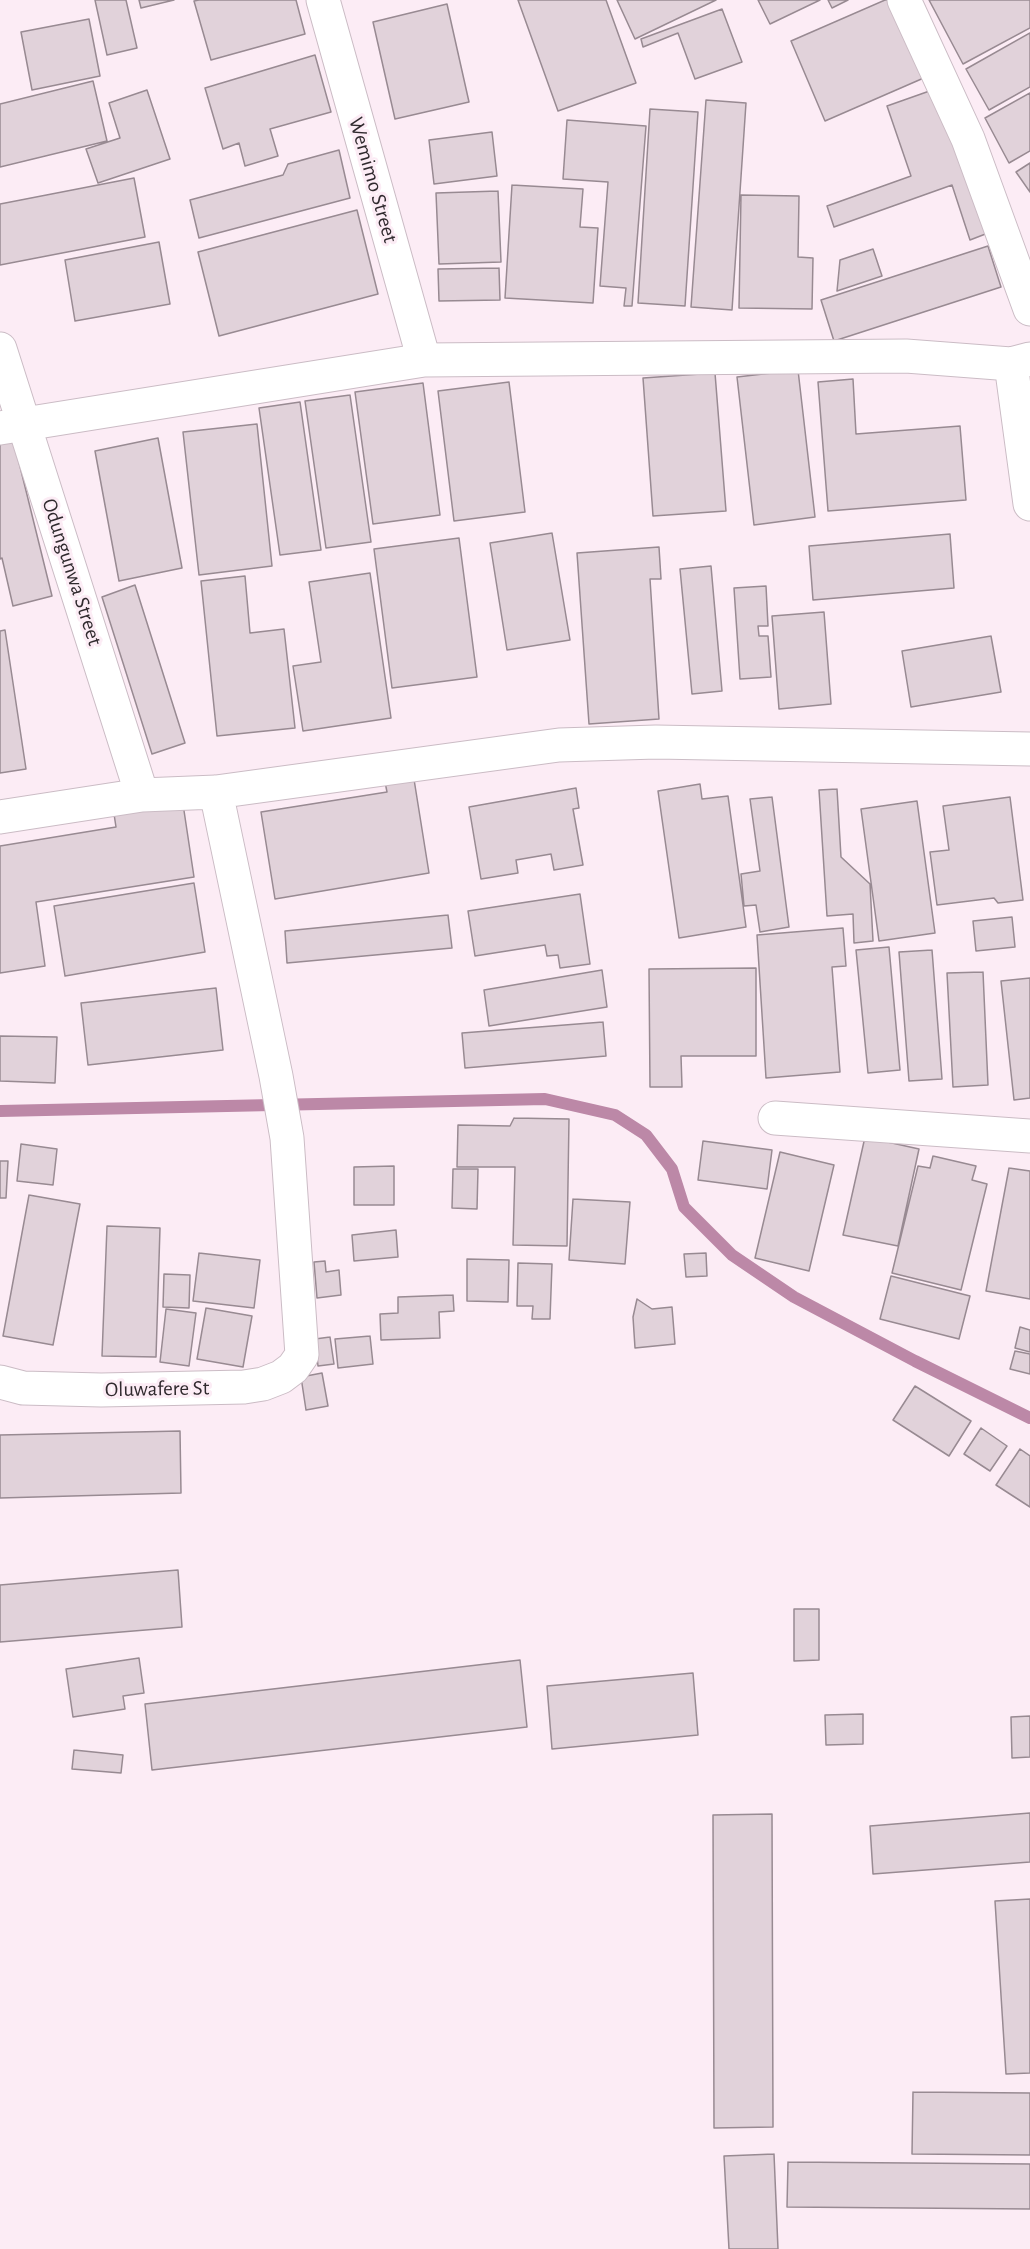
<!DOCTYPE html>
<style>
body{margin:0}
canvas{display:block;background:#fcecf5}
</style>
<canvas width="1030" height="2249"></canvas>
<script>
const ctx = document.querySelector('canvas').getContext('2d');
ctx.lineJoin = 'round';
const toPath = rows => new Path2D(rows.map(r => 'M' + r).join(''));
function trace(path, color, width, dash) { ctx.strokeStyle = color; ctx.lineWidth = width; ctx.lineCap = dash ? 'butt' : 'round'; ctx.setLineDash(dash || []); ctx.stroke(path); }
function fill(path, color) { ctx.fillStyle = color; ctx.fill(path, 'evenodd'); }
function drawText(font, color, halo, rows, align = 'center') {
  ctx.font = font + ' "Alegreya Sans",sans-serif'; ctx.lineWidth = 6; ctx.setLineDash([]); ctx.textBaseline = 'middle'; ctx.strokeStyle = halo; ctx.fillStyle = color; for (const [text, x, y, turn = 0] of rows) {
    ctx.save(); ctx.translate(x, y); ctx.rotate((+turn || 0) * Math.PI / 180); ctx.textAlign = isNaN(turn) ? turn : align; if (halo) ctx.strokeText(text, 0, 0); ctx.fillText(text, 0, 0); ctx.restore();
  }
}
trace(toPath([
 [0,1111,545,1099,615,1115,646,1135,672,1169,684,1207,732,1255,794,1297,915,1361,1030,1418]
]), '#bc88a7', 12);
const building = toPath([
 [95,0,126,0,137,48,107,55,95,0],
 [139,0,174,0,141,8,139,0],
 [199,0,296,0,305,34,211,60,194,1,199,0],
 [518,0,606,0,636,83,558,111,518,0],
 [617,0,716,0,635,39,617,0],
 [758,0,820,0,770,24,758,0],
 [828,0,848,0,832,8,828,0],
 [885,0,893,0,926,77,825,121,791,41,885,0],
 [929,0,1030,0,1030,28,963,64,929,0],
 [447,4,469,102,395,119,373,22,447,4],
 [722,9,742,62,695,79,678,33,643,47,641,39,722,9],
 [89,19,100,76,32,90,21,32,89,19],
 [1030,33,1030,87,989,110,966,69,1030,33],
 [315,55,331,112,270,129,278,156,245,166,239,143,223,149,205,88,315,55],
 [93,81,107,141,0,167,0,104,93,81],
 [938,88,988,233,970,240,952,185,834,227,827,206,911,176,887,106,938,88],
 [147,90,170,159,98,183,86,149,120,138,109,103,147,90],
 [1030,93,1030,151,1009,163,985,118,1030,93],
 [706,100,746,103,732,310,691,307,706,100],
 [650,109,698,112,685,306,638,303,650,109],
 [567,120,646,126,632,306,624,306,626,288,600,286,608,182,563,179,567,120],
 [492,132,497,176,434,184,429,140,492,132],
 [339,150,350,198,199,238,190,200,283,175,288,164,339,150],
 [1030,163,1030,192,1016,172,1030,163],
 [134,178,145,237,0,265,0,204,134,178],
 [512,185,583,189,580,227,598,228,593,303,505,298,512,185],
 [498,191,501,262,439,264,436,193,498,191],
 [741,195,799,196,798,257,813,258,812,309,739,308,741,195],
 [357,210,378,294,219,336,198,252,357,210],
 [159,242,170,304,75,321,65,260,159,242],
 [988,246,1001,287,834,341,821,300,988,246],
 [873,249,882,276,837,291,840,260,873,249],
 [499,268,500,300,439,301,438,269,499,268],
 [798,370,815,517,754,525,737,377,798,370],
 [715,373,726,511,653,516,643,378,715,373],
 [853,379,856,434,960,426,966,500,828,511,818,382,853,379],
 [509,382,525,512,454,521,438,391,509,382],
 [423,383,440,515,373,524,355,392,423,383],
 [350,395,371,542,326,548,305,401,350,395],
 [300,402,321,550,280,555,259,408,300,402],
 [257,424,272,566,199,575,183,432,257,424],
 [11,430,52,596,13,606,2,558,0,559,0,433,11,430],
 [158,438,182,568,119,581,95,451,158,438],
 [552,533,570,640,507,650,490,543,552,533],
 [950,534,954,588,813,600,809,546,950,534],
 [459,538,477,677,392,688,374,549,459,538],
 [659,547,661,579,650,579,659,719,589,724,577,553,659,547],
 [711,566,722,691,692,694,680,569,711,566],
 [370,573,391,718,303,731,293,666,321,662,309,582,370,573],
 [245,576,250,633,284,629,295,728,217,736,201,581,245,576],
 [135,585,185,743,152,754,102,597,135,585],
 [766,586,768,626,758,626,759,636,768,636,771,677,740,679,734,588,766,586],
 [824,612,831,704,779,709,772,616,824,612],
 [5,630,26,769,0,773,0,631,5,630],
 [991,636,1001,692,911,707,902,651,991,636],
 [413,773,429,873,275,899,261,812,387,792,384,777,413,773],
 [700,784,702,799,728,796,746,927,679,938,658,791,700,784],
 [576,788,579,808,573,809,583,865,554,870,551,854,516,860,518,873,481,879,469,807,576,788],
 [837,789,841,857,870,884,873,941,854,943,853,914,827,916,819,790,837,789],
 [772,797,789,927,760,932,756,905,744,906,741,874,760,871,750,799,772,797],
 [1010,797,1023,900,998,903,994,898,937,905,930,852,949,850,943,806,1010,797],
 [917,801,935,933,879,941,861,809,917,801],
 [183,804,194,877,36,902,45,966,0,973,0,846,116,827,114,814,183,804],
 [194,883,205,952,65,976,54,906,194,883],
 [580,894,590,964,560,968,558,955,547,956,545,945,475,956,468,911,580,894],
 [448,915,452,948,287,963,285,931,448,915],
 [1012,917,1015,947,976,951,973,921,1012,917],
 [843,928,846,966,832,967,840,1072,766,1078,757,935,843,928],
 [889,947,900,1070,868,1073,856,950,889,947],
 [932,950,942,1079,909,1081,899,952,932,950],
 [756,968,756,1056,681,1056,682,1087,650,1087,649,969,756,968],
 [602,970,607,1007,489,1026,484,990,602,970],
 [983,972,988,1085,953,1087,947,973,983,972],
 [1030,978,1030,1098,1014,1100,1001,981,1030,978],
 [216,988,223,1050,88,1065,81,1003,216,988],
 [603,1022,606,1056,465,1068,462,1033,603,1022],
 [0,1036,57,1037,55,1083,0,1081,0,1036],
 [514,1118,569,1119,567,1246,513,1245,515,1167,457,1167,458,1125,510,1126,514,1118],
 [865,1137,919,1149,898,1246,843,1235,865,1137],
 [703,1141,772,1150,767,1189,698,1180,703,1141],
 [21,1144,57,1149,53,1185,17,1181,21,1144],
 [780,1152,834,1165,809,1271,755,1258,780,1152],
 [933,1156,976,1166,972,1180,987,1184,961,1290,892,1273,918,1166,930,1168,933,1156],
 [0,1161,8,1161,6,1198,0,1198,0,1161],
 [394,1166,394,1205,354,1205,354,1167,394,1166],
 [1009,1168,1030,1171,1030,1299,986,1291,1009,1168],
 [453,1169,478,1169,477,1209,452,1208,453,1169],
 [29,1195,80,1204,53,1345,3,1336,29,1195],
 [573,1199,630,1202,625,1264,569,1260,573,1199],
 [107,1226,160,1228,156,1357,102,1356,107,1226],
 [396,1230,398,1257,354,1261,352,1235,396,1230],
 [199,1253,260,1260,254,1308,193,1301,199,1253],
 [706,1253,707,1276,686,1277,684,1254,706,1253],
 [467,1259,509,1260,508,1302,467,1301,467,1259],
 [325,1261,326,1272,339,1270,341,1295,317,1298,314,1262,325,1261],
 [518,1263,552,1264,550,1319,532,1319,533,1306,517,1306,518,1263],
 [164,1274,190,1275,189,1308,163,1307,164,1274],
 [891,1276,970,1296,959,1339,880,1319,891,1276],
 [453,1295,454,1311,439,1312,440,1338,381,1340,380,1314,398,1313,398,1297,453,1295],
 [637,1299,652,1309,672,1307,675,1344,635,1348,633,1317,637,1299],
 [206,1308,252,1316,243,1367,197,1359,206,1308],
 [166,1309,196,1313,189,1366,160,1362,166,1309],
 [1020,1327,1030,1330,1030,1352,1015,1348,1020,1327],
 [370,1336,373,1364,338,1368,335,1339,370,1336],
 [330,1337,334,1364,318,1366,315,1339,330,1337],
 [1015,1351,1030,1354,1030,1374,1010,1369,1015,1351],
 [322,1373,328,1406,306,1410,301,1377,322,1373],
 [915,1386,971,1421,949,1456,893,1420,915,1386],
 [981,1428,1007,1446,990,1471,964,1454,981,1428],
 [180,1431,181,1493,0,1498,0,1435,180,1431],
 [1020,1449,1030,1456,1030,1507,996,1485,1020,1449],
 [178,1570,182,1627,0,1642,0,1585,178,1570],
 [794,1609,819,1609,819,1660,794,1661,794,1609],
 [139,1658,144,1693,123,1696,125,1709,73,1717,66,1669,139,1658],
 [520,1660,527,1727,152,1770,145,1704,520,1660],
 [693,1673,698,1735,552,1749,547,1686,693,1673],
 [863,1714,863,1744,826,1745,825,1715,863,1714],
 [1030,1716,1030,1757,1012,1758,1011,1717,1030,1716],
 [74,1750,123,1755,121,1773,72,1769,74,1750],
 [1030,1813,1030,1862,873,1874,870,1826,1030,1813],
 [772,1814,773,2127,714,2128,713,1815,772,1814],
 [1030,1899,1030,2073,1006,2074,995,1901,1030,1899],
 [913,2092,1030,2093,1030,2155,912,2154,913,2092],
 [774,2154,778,2249,729,2249,724,2156,774,2154],
 [788,2162,1030,2164,1030,2209,787,2207,788,2162]
]);
fill(building, '#e1d2da');
trace(building, '#988a92', 1.5);
const minor = toPath([
 [323,0,424,360],
 [904,0,968,139,1030,309],
 [0,349,142,795],
 [1011,364,1030,504],
 [0,428,424,360,906,356,1011,364,1030,359],
 [0,817,142,795,216,792,559,745,656,742,1030,749],
 [775,1118,1030,1136],
 [0,1382,23,1388,101,1390,244,1387,263,1384,281,1377,293,1368,302,1355,287,1138,276,1076,216,792]
]);
trace(minor, '#cbbcc5', 35);
trace(minor, '#fff', 33);
drawText('21px', '#302a2e', '#fcecf5', [
 ["Wemimo Street",373,180,74],
 ["Odungunwa Street",72,572,72],
 ["Oluwafere St",157,1389,-1]
]);
</script>
